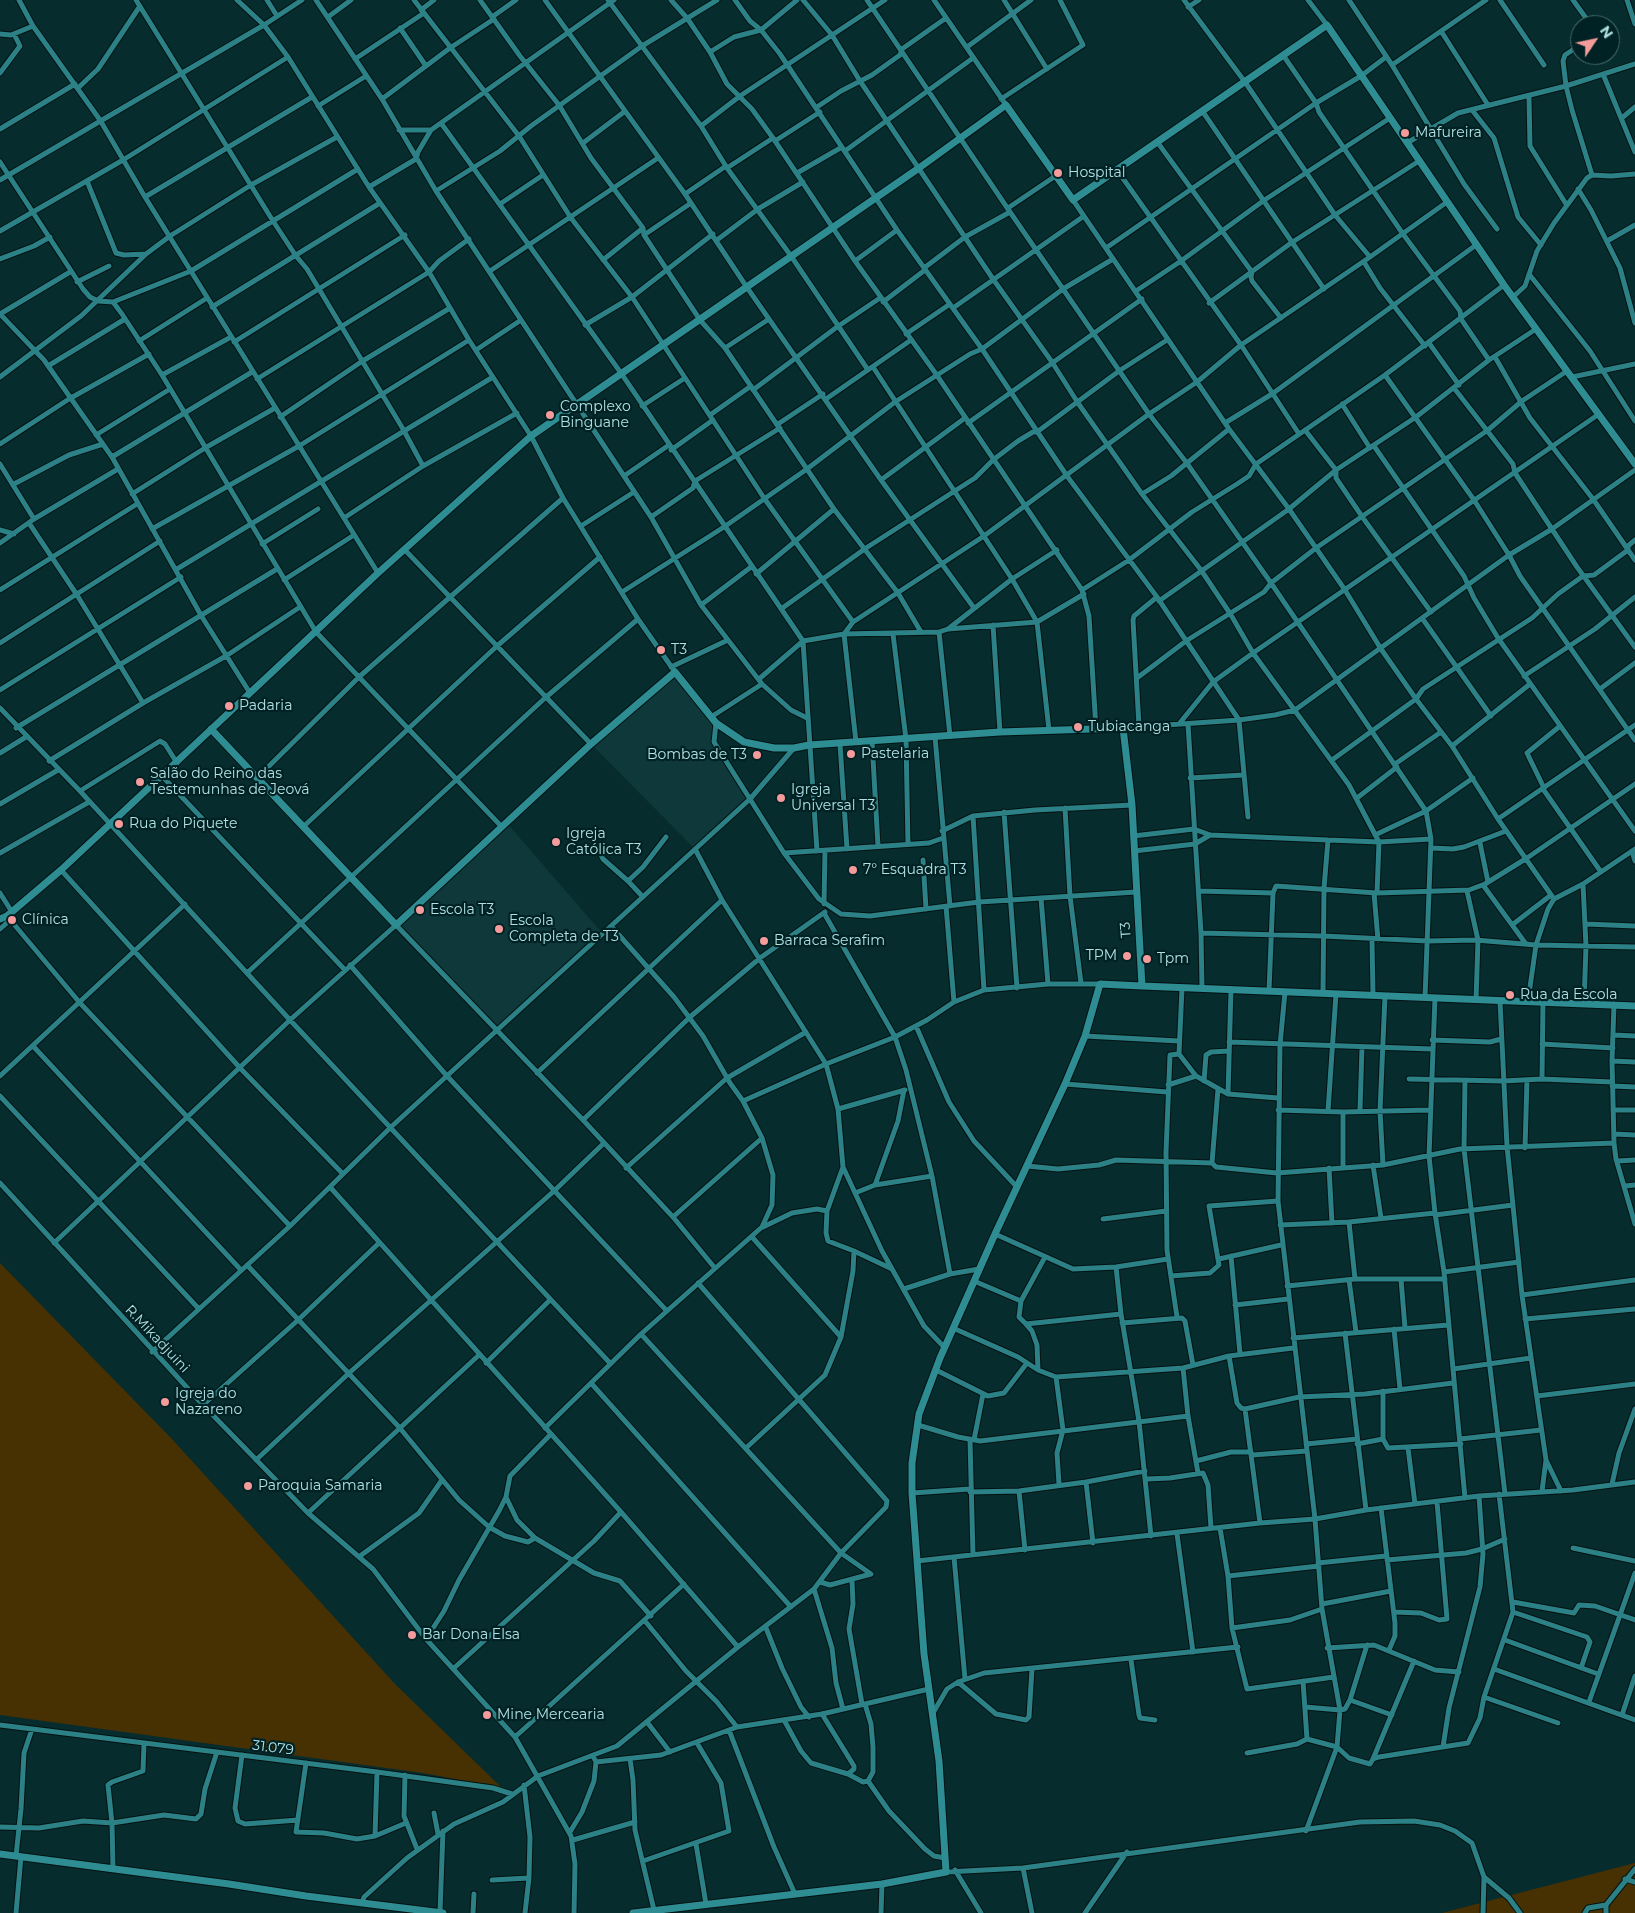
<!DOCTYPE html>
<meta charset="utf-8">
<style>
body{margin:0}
#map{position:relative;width:1635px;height:1913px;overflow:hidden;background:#072c2e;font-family:Montserrat,sans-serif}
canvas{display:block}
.north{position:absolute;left:1570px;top:15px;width:50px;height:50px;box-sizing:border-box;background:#002224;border:1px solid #466e70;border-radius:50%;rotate:56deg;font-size:14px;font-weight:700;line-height:20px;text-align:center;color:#b0e1e3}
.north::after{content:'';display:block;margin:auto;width:18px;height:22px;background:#f59b9b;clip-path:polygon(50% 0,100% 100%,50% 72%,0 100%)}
</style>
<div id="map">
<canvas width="1635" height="1913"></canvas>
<div class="north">N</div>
</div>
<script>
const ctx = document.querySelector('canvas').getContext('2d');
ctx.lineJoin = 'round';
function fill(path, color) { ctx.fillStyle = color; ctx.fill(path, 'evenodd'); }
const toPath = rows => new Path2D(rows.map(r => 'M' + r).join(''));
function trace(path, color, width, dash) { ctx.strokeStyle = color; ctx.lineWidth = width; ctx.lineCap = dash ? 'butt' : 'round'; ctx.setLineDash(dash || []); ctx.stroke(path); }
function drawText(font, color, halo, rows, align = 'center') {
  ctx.font = font + ' Montserrat,sans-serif'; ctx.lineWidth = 4.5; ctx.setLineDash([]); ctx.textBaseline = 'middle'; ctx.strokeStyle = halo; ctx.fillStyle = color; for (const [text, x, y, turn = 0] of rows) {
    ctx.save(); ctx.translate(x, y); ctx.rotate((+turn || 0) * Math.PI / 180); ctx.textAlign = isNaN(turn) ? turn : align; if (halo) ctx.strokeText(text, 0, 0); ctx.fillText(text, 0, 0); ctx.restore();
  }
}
fill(toPath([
 [675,672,716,723,714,742,750,799,695,849,591,744],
 [506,822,602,933,497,1030,396,925]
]), '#0f383a');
fill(toPath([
 [0,1263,171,1438,395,1684,502,1788,423,1773,0,1715],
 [1635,1863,1635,1913,1442,1913,1573,1879]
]), '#473002');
const street = toPath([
 [19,0,33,26,100,120,145,197,378,573],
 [136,0,273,221,296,256,307,269,403,429,423,466],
 [237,0,264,25,288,57,369,187,429,272,469,340,531,436,563,498,638,619,675,672],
 [267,0,277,16],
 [316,0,382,99,436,191,651,517,701,605,762,684,791,710,807,718],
 [414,0,519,136,571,218,632,297,764,498,853,622],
 [480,0,520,56,559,105,591,158,643,228,644,235,700,320,725,348,834,509,898,593,921,632],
 [545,0,685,194,746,286,881,480,974,608],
 [608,0,701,126,727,168,791,256,868,370],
 [671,0,687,18,710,52,727,84,752,109,773,138,855,261,936,374,1082,590,1089,616,1096,729],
 [735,0,750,21,761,30,780,54,897,230,982,349,1067,476,1157,597,1239,720,1248,817],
 [803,0,832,35,860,81,993,279,1052,362,1078,403,1142,494,1201,570,1231,615,1253,653,1349,785,1379,842,1377,893],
 [867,0,1010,212,1149,414,1186,462,1271,583,1426,811,1431,839,1425,998],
 [934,0,1006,105],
 [1004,0,1047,69],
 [1184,0,1245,82,1335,215,1370,257],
 [1308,0,1327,25],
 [1349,0,1392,65,1464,184,1497,229],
 [1500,0,1544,65],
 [1573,0,1591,25],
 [1627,0,1635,24],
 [1188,7,1199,0],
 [421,10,434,0],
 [328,17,351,0],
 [492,17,516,0],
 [400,28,426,66],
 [1441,31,1488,105],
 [0,34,11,35,33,26],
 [1580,45,1565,55,1563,61,1566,86,1572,110,1592,175],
 [967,47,1031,0],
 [710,52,734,37,761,30,797,0],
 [1283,55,1316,103,1319,112,1403,234,1460,311,1461,319,1489,360],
 [355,59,424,13],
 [1392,65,1486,0],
 [0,73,20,46,14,34],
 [1603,74,1635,152],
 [78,88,98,69,140,6],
 [1529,96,1530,146,1566,204],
 [382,99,450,48,494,19],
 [1001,99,1083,45,1060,0],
 [318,106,366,76],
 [817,107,841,91,872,75,900,55,902,49,946,18],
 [1472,110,1494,138,1518,217,1541,245],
 [1203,112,1324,289],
 [1623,117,1635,107],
 [441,123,621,373,803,641,817,851],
 [701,126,740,96,885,0],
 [0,129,75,84],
 [399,130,431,130],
 [775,141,820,112],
 [583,143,624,112],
 [1158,143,1252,272,1251,277,1252,281,1281,318],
 [1407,143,1458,113,1566,86,1635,64],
 [845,151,973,58],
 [0,162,83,289,90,297,98,301,113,302,122,314,162,375,316,632,501,826],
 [727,168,773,138],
 [1117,170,1241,345,1299,434],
 [797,173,842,147],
 [0,180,264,25,302,0],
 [87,181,116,253,124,255,146,254],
 [369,187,416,159,418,152,431,130,614,0],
 [1578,189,1591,210,1620,268,1635,323],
 [436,191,500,151,531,126,642,46,717,0],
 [685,194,726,166],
 [145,197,312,97],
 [1073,200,1229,429,1289,509,1345,590,1381,649,1416,699,1452,746,1498,819,1554,899],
 [500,204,543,175],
 [1008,208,1057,175],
 [0,231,123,160,288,57],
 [644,235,691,203],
 [717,240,758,209,803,182],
 [1607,241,1635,225],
 [1106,248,1316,103,1361,76,1386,57],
 [0,259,34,246,50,237],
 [603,260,643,228],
 [855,261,897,230],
 [1364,262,1380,288,1425,346],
 [924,268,965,237,1010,212],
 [490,271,658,158],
 [1529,274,1590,351,1635,421],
 [77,282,109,266],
 [1136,291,1181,261,1263,201,1390,118],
 [1513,297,1525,286,1537,251,1554,223,1587,178,1592,175,1611,176,1635,174],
 [113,302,191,271,358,169],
 [883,302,925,270],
 [1209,303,1291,243,1419,161],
 [212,307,380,203],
 [953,308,1084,216],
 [0,314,44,360,112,457,202,617,250,693],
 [0,314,70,272],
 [585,325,632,297,713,234],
 [906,334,950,304],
 [139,341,207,298],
 [234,342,405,235],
 [1429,343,1459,385],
 [725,348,769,319],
 [476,350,521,320],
 [1495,357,1530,418,1593,499,1635,560],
 [48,366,125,319],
 [873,367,1012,579,1037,622,1049,730],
 [162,375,231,337],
 [1385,375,1474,500,1509,555,1520,576,1635,740],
 [0,377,81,316,146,254,170,236,251,185,337,137],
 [1572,377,1635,364],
 [257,379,429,272,439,261,469,239],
 [1454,388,1513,464,1515,473,1577,567,1635,647],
 [753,390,837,327,880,298],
 [826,399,911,340],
 [1342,404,1370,448],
 [642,406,685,378],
 [710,415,751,386],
 [280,417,361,362,450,308],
 [968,423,1142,299],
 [1225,423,1272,394,1476,245],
 [778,424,823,394],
 [1305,430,1336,470,1336,478,1363,518,1431,612],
 [96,435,170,389],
 [0,444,69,399,149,354],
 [1374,446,1464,576,1474,598,1498,638,1635,831],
 [671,450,713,420],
 [112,457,252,372],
 [0,464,34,519],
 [624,476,669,445],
 [881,480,965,418],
 [14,484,69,455,103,444],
 [132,494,205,448,275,408],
 [1142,494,1171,476,1229,429],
 [651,517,693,488,695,481,780,428],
 [344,518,423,466,517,413],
 [29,523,77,595,143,703],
 [581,526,634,492],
 [152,529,299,446,469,340],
 [0,530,14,534],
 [0,543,34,519,118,469],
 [262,544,318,509],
 [404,549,591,744],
 [177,569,493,377],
 [756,574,834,509],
 [284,580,354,535],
 [0,590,137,504],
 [1082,590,1129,560,1192,512,1237,484,1249,476,1256,464,1385,375,1504,285],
 [622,592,724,527,807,469,895,402,970,354,982,349,1063,289,1113,259],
 [1159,601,1289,509,1336,470,1416,417,1489,360,1536,329],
 [701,605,751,567],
 [781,609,866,548,975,478,993,460,1018,441,1033,432,1037,432,1119,371,1167,340],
 [1422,618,1491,716],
 [993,625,1000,732],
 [948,629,1012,579,1057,550],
 [939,632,950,736],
 [893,634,906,739,908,844],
 [0,643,160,541],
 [671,667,728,640],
 [1524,676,1595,629,1635,597],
 [1137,678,1186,641,1264,592,1271,583,1316,548,1488,430,1522,401,1567,371],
 [759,679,803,641,844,634,939,632,948,629,1037,622,1084,594],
 [1600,689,1635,663],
 [0,690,181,577],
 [0,708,80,791,290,1020,609,1362],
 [711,717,762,684],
 [716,723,714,742,784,853,819,899,841,914,870,916,979,902,1136,892],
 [1179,724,1213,682,1253,653,1599,414],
 [1188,724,1201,933,1202,988],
 [1139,726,1133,620,1134,616,1157,597],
 [16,728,277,569],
 [1123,728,1239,720,1275,715,1295,710,1509,555,1552,529,1635,470],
 [935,737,950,906],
 [872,741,878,846],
 [856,742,844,634,853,622,984,536,1149,414,1197,382,1241,345,1370,257,1447,202],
 [840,744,847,849],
 [1452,746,1530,684],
 [0,753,26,737],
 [1332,760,1416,699,1423,689,1532,618,1558,594,1583,576,1594,575,1628,550,1628,546,1635,540],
 [49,761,143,703,226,656,300,607],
 [1395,764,1441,732],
 [162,776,345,970],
 [257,778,359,677,563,498],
 [1190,778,1244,775],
 [1544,788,1527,753,1560,726],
 [1543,789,1601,872],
 [80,791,160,741,165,744,177,763],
 [1357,798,1397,767],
 [0,804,58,770],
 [1065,808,1070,896,1081,983],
 [1004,812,1017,988],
 [973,816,984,990],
 [1498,819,1635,725],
 [303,827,497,646,600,557],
 [942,831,973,816,1035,810,1132,805],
 [1375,835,1426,811,1473,778],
 [1133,836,1194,829,1210,835,1328,840,1379,842,1431,839],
 [1480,843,1488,882],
 [603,848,600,853,603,859,628,881],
 [1431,848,1453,849,1464,847,1506,831],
 [695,849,722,900,826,1064,838,1109,843,1167,882,1251,924,1326,945,1348],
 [1134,851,1195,844,1210,835],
 [1632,851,1635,861],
 [0,853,89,802],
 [784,853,929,843,943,838],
 [923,860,926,909],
 [61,870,241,1069,343,1174],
 [1583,884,1586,946,1584,1003],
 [1483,885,1526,944],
 [1199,891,1273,893],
 [1467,891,1478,940,1476,1000],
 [0,893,12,912],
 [1374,893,1378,940],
 [643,897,628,881,643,867,666,837],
 [1041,898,1048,984],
 [824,904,825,850],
 [946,906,954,1002],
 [824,913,895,1037,906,1070,932,1176,950,1274],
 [7,916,80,1003,290,1226],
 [1586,924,1635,926],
 [1512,925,1551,895],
 [0,929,10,920],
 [1201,933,1323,936,1428,941,1475,940,1536,945,1635,947],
 [1372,940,1373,995],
 [350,965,447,1076,666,1310],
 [247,973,545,698,638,619],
 [1269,991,1273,893,1276,886,1377,893,1469,890,1485,884,1527,858,1635,784],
 [1285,992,1280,1045,1278,1201,1315,1519,1322,1609,1340,1710,1305,1707],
 [1323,992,1324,888,1328,840],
 [1435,998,1429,1156,1435,1213,1444,1272,1465,1498],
 [1500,1001,1507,1146,1522,1295,1546,1460,1561,1491],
 [1528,1001,1536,945,1548,909,1554,899,1583,884,1635,849],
 [1614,1004,1612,1061,1614,1143,1616,1159,1635,1224],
 [916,1026,949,1102,974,1141,1017,1187],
 [1614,1035,1635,1036],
 [1085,1036,1179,1041],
 [1432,1040,1490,1042,1501,1039],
 [1229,1042,1432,1049],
 [1542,1044,1613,1048],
 [33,1046,241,1270],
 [1179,1054,1196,1076,1228,1094,1278,1098],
 [1612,1061,1635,1062],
 [537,1073,722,900],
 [0,1076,185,904],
 [1409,1079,1503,1081,1542,1079,1612,1082],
 [1542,1079,1543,1002],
 [1465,1080,1464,1149,1505,1494],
 [1204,1081,1206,1055,1211,1052,1229,1051],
 [1065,1084,1167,1092],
 [1168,1085,1196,1076],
 [1612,1086,1635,1087],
 [1218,1089,1212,1163,1216,1167,1277,1173,1383,1165,1460,1149,1614,1143],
 [1228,1094,1231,989],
 [0,1096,199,1309],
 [743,1101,826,1064,895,1037,927,1020,954,1002,984,990,1048,984,1100,984],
 [838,1109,905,1090],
 [1278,1110,1343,1112,1430,1110],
 [1360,1110,1362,1047],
 [1613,1110,1635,1110],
 [1328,1111,1336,994],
 [1343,1112,1343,1167],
 [583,1120,690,1017,760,958,825,912],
 [1614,1134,1635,1135],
 [1525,1148,1527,1080],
 [1617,1161,1635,1160],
 [1373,1165,1381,1218],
 [1383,1165,1380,1111,1385,996],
 [1027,1166,1058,1169,1099,1165,1116,1160,1212,1163],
 [626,1168,727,1078,806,1032],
 [1329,1168,1332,1223],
 [0,1183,203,1405,308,1513,373,1569,426,1639,515,1737,571,1836,575,1864,574,1913],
 [875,1185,932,1176],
 [1625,1186,1635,1185],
 [330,1187,621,1512,738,1647],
 [855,1193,875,1185,898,1121,904,1090],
 [827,1211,843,1167],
 [1435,1215,1513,1205],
 [673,1217,762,1138],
 [1103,1219,1166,1211],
 [1349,1222,1355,1279],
 [1280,1225,1349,1222,1435,1213],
 [995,1234,1073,1269,1116,1267,1168,1259],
 [752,1237,841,1337],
 [54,1243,290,1020,396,925,583,1120,673,1217,714,1267],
 [854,1251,892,1269],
 [1231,1256,1240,1354],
 [1219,1259,1281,1245],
 [247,1265,399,1427,459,1500,489,1527,505,1536,528,1542,535,1538],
 [1116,1267,1121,1314,1139,1421,1151,1536],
 [1444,1272,1519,1262],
 [1171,1276,1210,1273,1219,1265,1209,1206,1278,1201],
 [1401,1279,1405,1328],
 [1349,1280,1356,1332],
 [974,1281,1021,1301,1019,1317,1026,1324],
 [698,1283,887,1501,886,1507,841,1553,871,1574,830,1585,820,1582],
 [1287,1286,1355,1279,1445,1279],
 [904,1289,950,1274,979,1269],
 [1522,1295,1635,1280],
 [1021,1301,1045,1257],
 [1235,1305,1288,1299],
 [1177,1317,1167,1250,1166,1152,1170,1055,1179,1054,1182,988],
 [1525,1319,1635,1309],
 [1122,1323,1182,1318,1185,1321,1193,1365],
 [953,1328,1018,1357,1038,1370,1056,1377,1183,1368,1229,1356,1293,1348],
 [1394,1329,1400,1389],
 [1345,1333,1366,1510],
 [1293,1338,1448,1325],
 [152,1352,290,1226,391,1127,750,799,794,748],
 [1229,1356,1237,1403,1241,1408,1245,1409],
 [486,1363,550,1300],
 [1183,1368,1188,1416,1198,1473],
 [1453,1369,1531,1358],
 [936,1370,988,1396,1004,1393,1027,1363],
 [1038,1370,1037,1345,1032,1331,1026,1324,1121,1314],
 [1056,1377,1063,1430,1057,1453,1059,1484],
 [591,1383,791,1607],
 [1383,1391,1383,1439,1388,1448,1461,1444],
 [1537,1396,1635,1384],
 [203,1405,297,1321,379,1243],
 [918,1425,958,1437,980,1441,1188,1416],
 [545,1428,641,1334,762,1227,772,1205,773,1175,762,1138,743,1101,730,1083,703,1036,674,997,611,926],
 [1460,1439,1541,1430],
 [970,1440,973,1555],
 [974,1440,983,1394],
 [1306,1444,1357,1439],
 [1357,1444,1383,1439],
 [746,1448,825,1375,841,1337,853,1271,854,1251,828,1241,826,1233,827,1211,817,1209,792,1213,763,1227],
 [1408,1448,1415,1504],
 [1252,1455,1307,1451],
 [256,1460,348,1374,554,1191,603,1144],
 [1196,1461,1231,1452,1251,1452],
 [1147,1479,1170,1478,1203,1473,1208,1485,1211,1528],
 [1086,1482,1093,1543],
 [1612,1484,1619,1453,1635,1409],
 [1019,1491,1025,1550],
 [1542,1491,1546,1460],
 [970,1492,1019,1491,1086,1482,1145,1471],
 [912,1493,970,1489],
 [506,1497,517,1520,535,1538,594,1573,620,1581,651,1616],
 [1381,1508,1395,1623,1395,1636,1389,1650],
 [308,1513,479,1355],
 [1260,1523,1245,1409,1299,1397,1365,1394,1453,1383],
 [1220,1528,1228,1576,1232,1628,1247,1689,1334,1677],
 [1177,1534,1193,1652],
 [1573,1548,1635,1561],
 [360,1556,419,1513,442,1480],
 [954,1557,965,1679],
 [1387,1560,1466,1553,1482,1549,1505,1539],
 [917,1561,1260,1523,1315,1519,1366,1510,1479,1496,1573,1490,1635,1482],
 [1318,1563,1386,1556],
 [1228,1576,1319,1566],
 [852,1580,853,1604,849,1629,862,1704],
 [814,1589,832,1648,836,1683,843,1709],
 [1513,1602,1574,1613,1579,1605,1595,1606,1635,1620],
 [1322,1604,1391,1591],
 [1394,1612,1421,1613,1439,1620,1447,1619,1437,1502],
 [1513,1612,1587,1637,1590,1642,1581,1668],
 [645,1621,686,1671,717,1702,737,1727],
 [766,1628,782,1668,801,1707,809,1717],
 [1232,1628,1290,1620,1322,1609],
 [426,1639,444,1611,459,1580,499,1511,506,1497,510,1476,551,1434],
 [1505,1640,1598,1674],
 [1327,1648,1374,1645,1435,1670,1459,1672],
 [1131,1660,1139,1715,1140,1718,1155,1720],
 [453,1669,594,1541,621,1512],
 [1494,1669,1635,1720],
 [1303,1681,1307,1739],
 [958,1682,996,1714,1026,1720,1029,1717,1032,1669],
 [1484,1697,1558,1723],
 [1350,1700,1392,1715],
 [1589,1702,1635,1573],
 [933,1713,947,1689,958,1682,984,1673,1238,1647],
 [822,1714,854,1766,854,1769,848,1774],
 [1622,1715,1635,1676],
 [784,1720,801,1751,811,1763,848,1774,863,1782,868,1781,873,1772,873,1747,871,1724,865,1704],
 [647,1722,670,1752],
 [0,1725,377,1772,493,1788,512,1794],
 [729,1730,774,1847,795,1894],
 [515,1737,684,1584],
 [1443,1747,1449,1708,1480,1587,1483,1554,1479,1496],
 [1247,1753,1297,1744,1307,1739,1337,1747,1349,1758,1370,1764,1373,1759,1379,1757,1468,1743,1480,1718,1484,1697,1513,1612,1499,1494],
 [242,1755,235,1808,238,1821,245,1824,298,1820],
 [593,1756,596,1762,661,1755,737,1727,822,1714,929,1689],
 [630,1759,633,1780,635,1830,654,1910],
 [1373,1759,1414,1661],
 [306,1763,296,1832,324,1833,357,1839,375,1836,406,1823],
 [405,1775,404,1816,417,1849],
 [868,1781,889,1811,925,1849,934,1856,945,1858],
 [434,1813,438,1834],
 [0,1827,39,1828,83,1821,112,1823,164,1815,196,1819,201,1814,205,1789,217,1752],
 [1306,1831,1337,1747,1340,1710,1345,1709,1350,1700,1367,1645],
 [570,1832,582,1812,594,1781,596,1762],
 [375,1836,377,1772],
 [573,1840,635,1822],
 [696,1844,706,1904],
 [16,1856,21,1809,24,1753,32,1729],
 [643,1861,729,1831,721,1783,697,1743],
 [1023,1868,1032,1913],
 [113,1869,112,1823,108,1785,112,1782,143,1771,144,1743],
 [955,1870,981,1913],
 [946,1872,1023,1868,1360,1822,1414,1821,1440,1825,1455,1831,1472,1843,1484,1877,1483,1913],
 [1484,1877,1509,1898,1520,1913],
 [1625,1879,1635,1882],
 [492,1880,529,1878,530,1837,524,1785],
 [362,1903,364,1897,407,1858,454,1824,503,1802,538,1776,617,1746,738,1647,814,1589,841,1553,641,1334],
 [440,1912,443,1831],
 [16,1913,21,1857],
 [473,1913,474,1894],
 [525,1913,529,1878],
 [881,1913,882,1884],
 [1085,1913,1127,1852],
 [1585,1913,1588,1908,1606,1905],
 [1606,1913,1606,1905,1635,1869]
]);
const secondary = toPath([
 [211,729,396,925,591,744,675,672,716,723,744,742,774,748,794,748,809,745,1000,732,1123,728,1132,805,1142,986,1635,1006],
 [0,919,7,916,61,870,378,573,531,436,919,168,1006,105,1073,200,1327,25,1504,285,1635,464],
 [0,1854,229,1884,306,1896,443,1913],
 [633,1913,882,1884,946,1872,939,1761,924,1654,912,1493,912,1463,919,1414,940,1358,995,1234,1065,1084,1085,1036,1100,984,1142,986]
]);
trace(street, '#041212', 7);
trace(secondary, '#041212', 9);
trace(street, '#2b8185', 5);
trace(secondary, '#2d8d92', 7);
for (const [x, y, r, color] of [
 [1405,133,5,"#f59b9b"],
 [1058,173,5,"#f59b9b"],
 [550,415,5,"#f59b9b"],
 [661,650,5,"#f59b9b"],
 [229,706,5,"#f59b9b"],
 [1078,727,5,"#f59b9b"],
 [851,754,5,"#f59b9b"],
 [757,755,5,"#f59b9b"],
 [140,782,5,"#f59b9b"],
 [781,798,5,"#f59b9b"],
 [119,824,5,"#f59b9b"],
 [556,842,5,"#f59b9b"],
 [853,870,5,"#f59b9b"],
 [420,910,5,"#f59b9b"],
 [12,920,5,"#f59b9b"],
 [499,929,5,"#f59b9b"],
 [764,941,5,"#f59b9b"],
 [1127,956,5,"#f59b9b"],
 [1147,959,5,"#f59b9b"],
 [1510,995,5,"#f59b9b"],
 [165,1402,5,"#f59b9b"],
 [248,1486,5,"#f59b9b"],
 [412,1635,5,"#f59b9b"],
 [487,1715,5,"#f59b9b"]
]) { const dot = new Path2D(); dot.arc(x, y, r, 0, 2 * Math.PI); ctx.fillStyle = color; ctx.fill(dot); trace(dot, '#002224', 2); }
drawText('14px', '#b0e1e3', '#002224', [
 ["Mafureira",1415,133],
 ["Hospital",1068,173],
 ["Complexo",560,407],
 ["Binguane",560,423],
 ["T3",671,650],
 ["Padaria",239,706],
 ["Tubiacanga",1088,727],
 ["Pastelaria",861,754],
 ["Bombas de T3",747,755,"right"],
 ["Salão do Reino das",150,774],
 ["Testemunhas de Jeová",150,790],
 ["Igreja",791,790],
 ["Universal T3",791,806],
 ["Rua do Piquete",129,824],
 ["Igreja",566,834],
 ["Católica T3",566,850],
 ["7° Esquadra T3",863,870],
 ["Escola T3",430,910],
 ["Clínica",22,920],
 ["Escola",509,921],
 ["Completa de T3",509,937],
 ["Barraca Serafim",774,941],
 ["TPM",1117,956,"right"],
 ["Tpm",1157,959],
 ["Rua da Escola",1520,995],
 ["Igreja do",175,1394],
 ["Nazareno",175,1410],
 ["Paroquia Samaria",258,1486],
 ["Bar Dona Elsa",422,1635],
 ["Mine Mercearia",497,1715]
], 'left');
drawText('14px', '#b0e1e3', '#002224', [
 ["T3",1126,930,-94],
 ["R.Mikadjuini",157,1339,47],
 ["31.079",273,1748,7]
]);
</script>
